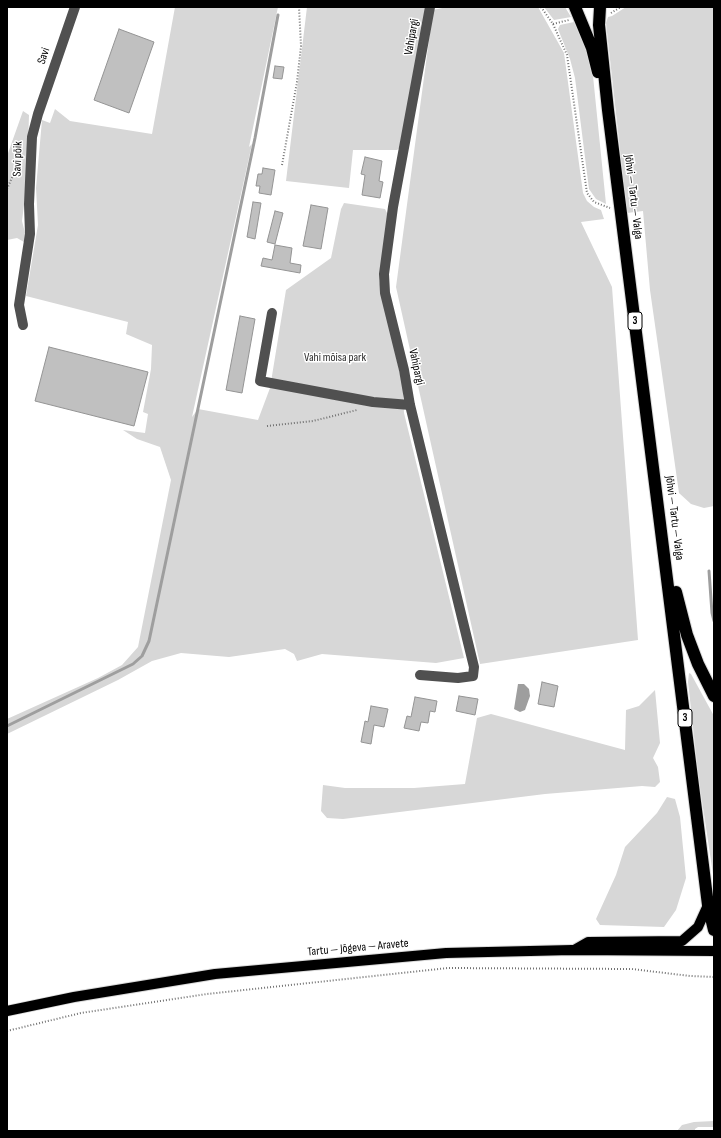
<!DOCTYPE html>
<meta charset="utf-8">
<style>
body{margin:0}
#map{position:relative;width:721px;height:1138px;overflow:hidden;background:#fff;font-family:"Sofia Sans Condensed",sans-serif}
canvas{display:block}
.frame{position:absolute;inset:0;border:8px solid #000;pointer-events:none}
</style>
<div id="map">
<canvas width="721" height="1138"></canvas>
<div class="frame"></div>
</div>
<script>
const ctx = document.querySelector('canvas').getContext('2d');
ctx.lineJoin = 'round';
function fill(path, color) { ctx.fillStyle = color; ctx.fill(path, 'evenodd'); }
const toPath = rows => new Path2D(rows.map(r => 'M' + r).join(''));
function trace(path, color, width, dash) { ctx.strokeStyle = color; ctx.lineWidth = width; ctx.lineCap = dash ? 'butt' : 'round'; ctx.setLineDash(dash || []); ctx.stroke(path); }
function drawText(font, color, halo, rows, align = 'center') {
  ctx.font = font + ' "Sofia Sans Condensed",sans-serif'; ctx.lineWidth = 3; ctx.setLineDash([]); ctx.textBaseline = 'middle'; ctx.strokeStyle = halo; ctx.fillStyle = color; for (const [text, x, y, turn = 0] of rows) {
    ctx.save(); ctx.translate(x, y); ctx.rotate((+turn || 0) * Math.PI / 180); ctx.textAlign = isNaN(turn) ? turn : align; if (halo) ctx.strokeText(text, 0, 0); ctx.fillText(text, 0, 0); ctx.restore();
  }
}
fill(toPath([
 [175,7,278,7,249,147,252,144,192,417,198,409,258,420,270,388,286,290,331,258,341,209,344,203,385,209,388,215,379,280,403,388,404,413,464,658,436,663,322,654,297,661,294,654,285,649,229,657,181,653,152,661,118,680,7,734,7,719,98,678,122,665,138,647,171,480,160,447,137,439,123,430,145,433,148,414,143,412,151,369,152,345,126,334,128,322,26,296,38,225,36,188,42,120,50,123,55,109,70,121,152,134],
 [307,7,427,7,401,147,397,150,353,150,349,188,286,181],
 [447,7,538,7,564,53,583,193,587,201,594,207,601,210,604,219,581,222,612,287,638,640,480,664,396,287,433,10],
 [544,7,565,7,571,17,554,20],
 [626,7,714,7,714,506,704,508,691,504,679,493,650,290,643,211,627,213,606,23,608,17,612,16],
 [574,22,586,50,593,76,606,204,596,199,589,189,575,78,570,59,558,29,560,25],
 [23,111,29,115,27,181,22,221,26,237,24,242,17,238,7,240,7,156],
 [689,673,691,674,714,716,714,881,699,781,688,682],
 [655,690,660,743,653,758,658,767,660,782,655,787,642,786,545,794,343,819,327,818,321,811,323,785,345,788,414,788,465,784,477,718,491,714,625,750,626,710,639,706],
 [667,797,675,799,680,817,686,878,676,910,664,927,600,925,596,919,616,875,625,847,657,813],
 [714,1121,714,1127,698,1127,695,1129,695,1131,677,1131,682,1125,694,1122]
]), '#d7d7d7');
fill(toPath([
 [518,684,524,684,529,689,530,696,525,710,520,712,514,709]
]), '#9e9e9e');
trace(toPath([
 [709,571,712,613,714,621],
 [7,726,133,664,142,656,149,641,255,138,278,15]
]), '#9e9e9e', 3);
const building = toPath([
 [119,29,154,42,129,113,94,100,119,29],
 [275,66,284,67,282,79,273,78,275,66],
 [365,157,382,161,379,181,383,182,380,198,362,195,365,175,361,174,365,157],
 [263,168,275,170,271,195,259,193,260,186,256,186,258,174,262,174,263,168],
 [253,202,261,203,255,239,247,237,253,202],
 [311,205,328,208,321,249,303,246,311,205],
 [275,211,283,213,275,244,267,242,275,211],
 [275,245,292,248,290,263,301,265,300,273,261,266,263,258,272,260,275,245],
 [240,316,255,319,242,393,226,390,240,316],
 [49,347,148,372,134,426,35,401,49,347],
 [542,682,558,686,554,707,538,704,542,682],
 [459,696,478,699,475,715,456,711,459,696],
 [415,697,437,701,435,712,430,711,428,723,421,722,419,731,404,728,407,716,411,717,415,697],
 [371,706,388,709,384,727,374,725,371,744,361,742,365,721,368,722,371,706]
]);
fill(building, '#c0c0c0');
trace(building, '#949494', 1);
const major = toPath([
 [574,950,588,942,682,941,698,927,708,905],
 [7,1011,74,997,215,974,446,953,572,950,714,951]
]);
const highway = toPath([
 [575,7,592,48,598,72],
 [600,7,599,25,608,110,708,905,714,930],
 [676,592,687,635,698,664,714,696]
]);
trace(major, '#dbdbdb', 12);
trace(highway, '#dbdbdb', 14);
trace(toPath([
 [541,7,553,24,567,55,587,193,594,202,610,208],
 [611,13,621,7],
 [553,24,569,20],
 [282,165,297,82,301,46,299,7],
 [7,189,20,159],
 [267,426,313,421,357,410],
 [7,1031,81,1013,207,994,448,968,632,969,690,976,714,977]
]), '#727272', 2, [1, 2]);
trace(toPath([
 [272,313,260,381,373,402,410,405],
 [23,325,19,305,30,234,29,204,32,137,38,114,75,7],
 [420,675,458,678,473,676,474,667,410,405,404,370,385,293,384,274,393,207,430,7]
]), '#505050', 10);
trace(major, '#000', 10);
trace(highway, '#000', 12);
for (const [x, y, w] of [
 [635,321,14],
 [685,718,14]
]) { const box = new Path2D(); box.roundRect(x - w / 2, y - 9, w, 18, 3); ctx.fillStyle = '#fff'; ctx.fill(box); trace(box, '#000', 1); }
drawText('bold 11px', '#000', null, [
 ["3",635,321],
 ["3",685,718]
]);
drawText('12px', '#000', '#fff', [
 ["Vahipargi",412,37,-80],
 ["Savi",44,56,-71],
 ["Savi põik",18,159,-88],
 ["Jõhvi — Tartu — Valga",633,197,83],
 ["Vahipargi",416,367,78],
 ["Jõhvi — Tartu — Valga",674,518,83],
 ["Tartu — Jõgeva — Aravete",358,948,-5]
]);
drawText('12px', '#2e2e2e', '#fff', [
 ["Vahi mõisa park",335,358]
]);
</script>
